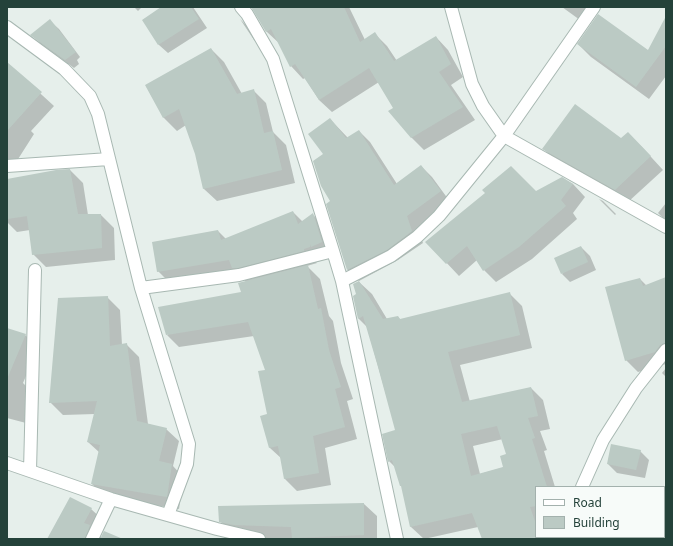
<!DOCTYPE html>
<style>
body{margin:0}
#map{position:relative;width:673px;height:546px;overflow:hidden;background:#e6efeb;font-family:"Noto Sans",sans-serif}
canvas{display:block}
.frame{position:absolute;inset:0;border:8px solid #24423a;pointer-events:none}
.legend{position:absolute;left:535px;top:486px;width:130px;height:52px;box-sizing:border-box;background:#f7fbf9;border:1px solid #a3b1ad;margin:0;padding:5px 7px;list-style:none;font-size:12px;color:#24423a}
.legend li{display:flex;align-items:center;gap:8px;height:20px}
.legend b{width:20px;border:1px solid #a3b1ad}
</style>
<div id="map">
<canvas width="673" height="546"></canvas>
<div class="frame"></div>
<ul class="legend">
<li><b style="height:5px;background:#fff"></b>Road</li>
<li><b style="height:11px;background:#bbcac4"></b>Building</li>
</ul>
</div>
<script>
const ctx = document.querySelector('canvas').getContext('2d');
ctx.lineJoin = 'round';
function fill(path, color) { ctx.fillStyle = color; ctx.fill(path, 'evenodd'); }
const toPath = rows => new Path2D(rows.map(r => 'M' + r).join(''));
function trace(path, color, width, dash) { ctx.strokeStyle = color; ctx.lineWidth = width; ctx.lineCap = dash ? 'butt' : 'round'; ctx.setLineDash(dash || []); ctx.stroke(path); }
fill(toPath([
 [134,7,142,7,138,11],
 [163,7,193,7,207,28,168,53,159,45,143,20],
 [252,7,349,7,365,40,375,34,387,46,397,61,436,37,448,50,463,77,451,85,475,120,424,150,411,137,379,82,332,112,319,100,305,78,303,79,291,66,280,44,267,32],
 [562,7,589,7,580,20],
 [666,18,666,76,649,99,591,57,578,44,648,51],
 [240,19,253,32,263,49,254,40],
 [50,21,59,29,80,57,77,60,79,64,74,68,40,43,32,35],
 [211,49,224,62,242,94,253,90,266,103,273,132,286,145,295,183,217,201,204,189,196,154,186,125,177,131,164,118,146,86],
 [7,63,54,106,31,131,34,134,13,167,7,163],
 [330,119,348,138,359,131,370,142,397,184,421,166,432,177,451,203,417,228,423,243,398,260,359,281,348,270,332,201,324,154],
 [622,139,641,146,663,170,628,202,556,162,544,149],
 [70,170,83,183,88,215,101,215,114,228,115,260,46,267,33,254,30,230,17,232,7,222,7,180],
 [562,178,573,184,585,197,573,213,577,219,532,259,496,282,484,270,477,260,459,276,427,242,536,192],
 [599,199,603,201,616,214,615,215],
 [666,203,666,221,658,213],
 [293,212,303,222,313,215,326,227,335,255,316,262,317,263,307,266,320,279,329,316,333,321,341,363,353,399,347,401,357,439,325,448,331,485,297,491,285,479,282,459,270,448,267,370,254,336,179,347,167,335,242,292,246,282,238,273,171,284,158,271,218,231,226,239],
 [581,247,590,256,596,270,570,282,562,274],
 [666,278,666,364,638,372,626,360,640,279,647,286],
 [359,282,372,294,387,319,398,317,401,320,509,293,522,306,532,348,460,365,470,402,531,388,543,400,550,429,540,431,547,450,544,451,555,487,536,487,536,537,548,537,549,539,483,539,478,527,424,539,411,527,402,487,396,468,389,461,396,430,367,327,359,319,354,297,357,295],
 [503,439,508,454,505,467,480,474,473,446],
 [107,297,120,310,122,345,126,344,139,357,148,424,166,429,179,441,173,466,184,478,179,509,105,497,92,484,100,453,88,442,95,414,63,415,50,402],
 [7,329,25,335,38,347,23,383,35,395,26,423,7,418],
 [666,368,666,377,662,373],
 [640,451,649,460,645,478,617,473,608,464],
 [364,504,377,516,377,539,248,538,233,534,220,521],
 [91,509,103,520,96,533,102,538,121,539,48,539]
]), '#0003');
fill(toPath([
 [161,7,191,7,199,19,158,45,142,20],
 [251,7,344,7,360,42,375,32,394,61,436,36,451,64,439,72,463,107,411,138,388,111,393,108,369,68,319,100,295,64,290,67,271,29,266,32],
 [598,14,648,50,666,16,666,46,636,87,577,44],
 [50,19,76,52,65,60,30,35],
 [211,48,237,94,254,89,264,133,273,131,282,170,203,189,195,154,179,109,163,118,145,85],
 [7,62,42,92,7,131],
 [575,104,621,138,628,132,651,156,615,190,542,149],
 [330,118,346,138,359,130,394,185,421,165,441,191,407,216,412,231,387,250,347,270,326,204,330,201,321,186,313,161,323,154,308,134],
 [511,166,536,191,562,177,573,184,561,200,566,206,519,247,483,271,467,246,446,264,425,242,485,193,482,190],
 [70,169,78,214,101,214,102,248,32,255,27,216,7,219,7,179,56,170],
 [293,211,298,224,313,213,322,242,311,247,310,244,310,247,304,249,304,251,238,268,232,268,229,260,157,272,152,242,218,230,221,240],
 [581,246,588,262,561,274,554,258],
 [308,265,318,309,321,308,329,350,341,387,335,389,345,427,313,436,319,473,284,479,278,446,269,448,260,416,267,414,258,371,265,370,248,322,166,335,158,307,241,292,238,283],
 [666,277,666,343,660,345,655,352,625,361,605,287,640,278,643,286],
 [359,281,383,319,398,316,400,319,510,292,520,335,448,352,462,402,531,387,538,416,528,418,535,438,532,439,547,487,536,487,536,506,530,507,536,524,536,539,482,539,472,513,410,527,401,486,400,486,392,460,388,462,382,434,395,430,378,367,363,316,358,319,353,296,356,294,353,284],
 [497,426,506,454,500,456,503,467,471,476,461,434],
 [108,296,110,346,127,343,137,421,167,428,159,461,172,464,167,497,91,484,100,445,87,442,97,401,49,403,58,298],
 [7,328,26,334,7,379],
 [611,444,641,450,636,470,607,464],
 [70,497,92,508,84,523,90,525,85,539,47,539],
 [364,503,364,535,292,538,291,527,234,525,219,522,218,506],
 [104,531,123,539,100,539]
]), '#bbcac4');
const minor = toPath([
 [241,7,247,14,273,59,333,251,342,281,397,539],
 [451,7,472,84,483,106,504,136,666,227],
 [7,27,64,69,90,96,98,114,141,288,189,444,187,464,168,515],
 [7,166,109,159],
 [342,281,391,256,417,237,439,216,504,136,594,7],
 [141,288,239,275,333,251],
 [7,463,111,499,217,529,259,539],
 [30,471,35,270],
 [582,487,603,440,636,388,666,350],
 [664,528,666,528],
 [92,539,111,499],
 [544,539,548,537],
 [606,539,606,537]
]);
trace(minor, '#a8b8b2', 14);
trace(minor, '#fff', 12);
</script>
